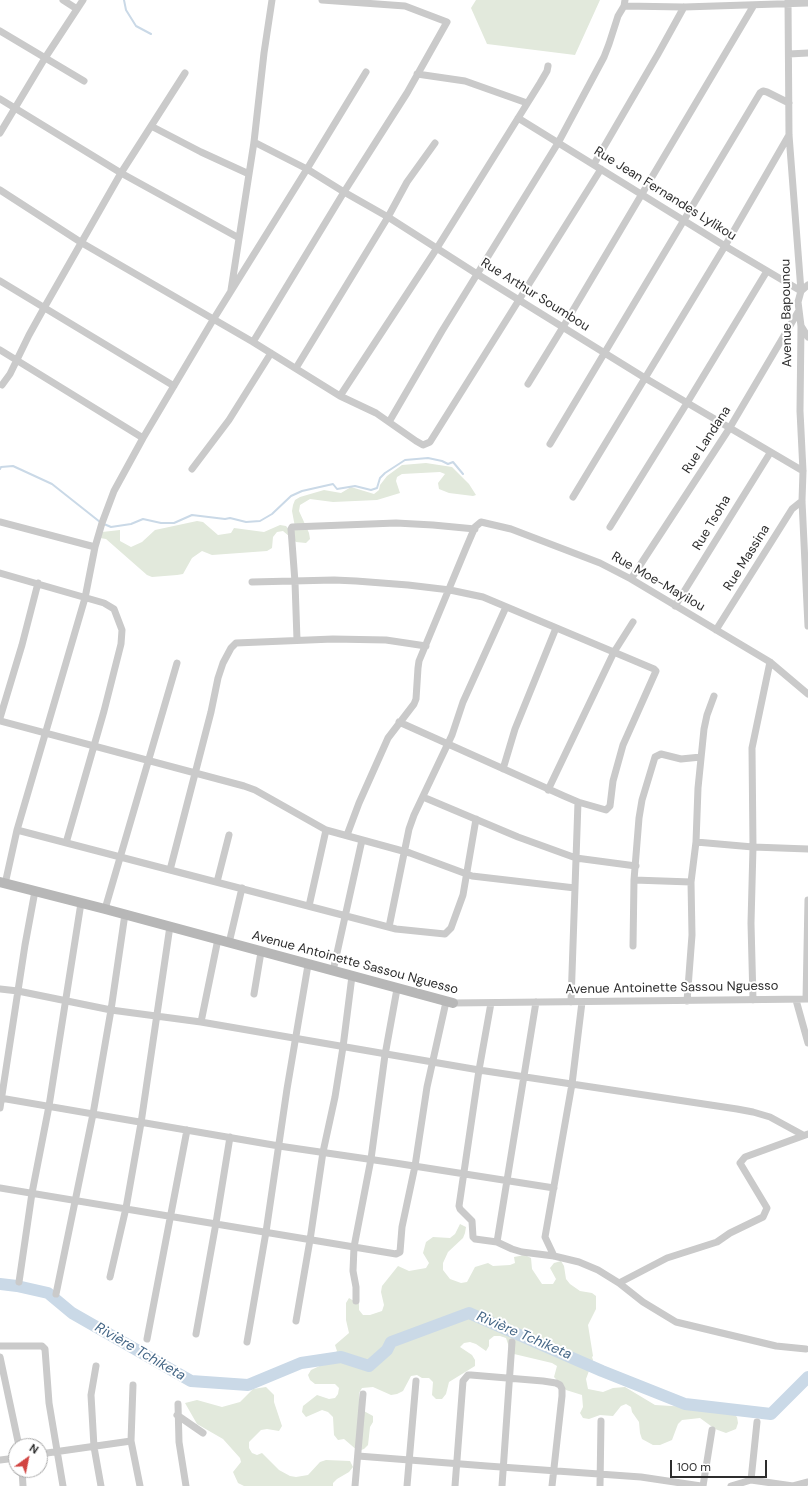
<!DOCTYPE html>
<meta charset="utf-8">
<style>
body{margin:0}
#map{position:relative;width:808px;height:1486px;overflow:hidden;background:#fff;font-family:"DM Sans",sans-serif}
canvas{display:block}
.north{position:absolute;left:8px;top:1438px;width:40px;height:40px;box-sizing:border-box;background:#fff;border:1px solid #ababab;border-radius:50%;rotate:33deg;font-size:11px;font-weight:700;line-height:16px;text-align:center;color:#2d2d2d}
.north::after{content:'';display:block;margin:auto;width:14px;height:18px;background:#d24441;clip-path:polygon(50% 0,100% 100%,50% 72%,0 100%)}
.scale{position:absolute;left:670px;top:1460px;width:97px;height:18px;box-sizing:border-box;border:2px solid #2d2d2d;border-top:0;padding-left:5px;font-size:12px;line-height:14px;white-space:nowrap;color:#2d2d2d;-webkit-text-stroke:3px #fff;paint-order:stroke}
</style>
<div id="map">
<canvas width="808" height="1486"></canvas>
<div class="north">N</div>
<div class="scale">100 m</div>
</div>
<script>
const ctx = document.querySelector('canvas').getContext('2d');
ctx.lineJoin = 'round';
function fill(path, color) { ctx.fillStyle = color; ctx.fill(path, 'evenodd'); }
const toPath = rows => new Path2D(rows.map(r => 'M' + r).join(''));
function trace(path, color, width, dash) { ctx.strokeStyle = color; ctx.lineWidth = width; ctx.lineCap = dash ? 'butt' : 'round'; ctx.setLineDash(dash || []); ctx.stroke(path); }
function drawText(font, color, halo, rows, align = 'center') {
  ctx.font = font + ' "DM Sans",sans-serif'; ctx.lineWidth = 4; ctx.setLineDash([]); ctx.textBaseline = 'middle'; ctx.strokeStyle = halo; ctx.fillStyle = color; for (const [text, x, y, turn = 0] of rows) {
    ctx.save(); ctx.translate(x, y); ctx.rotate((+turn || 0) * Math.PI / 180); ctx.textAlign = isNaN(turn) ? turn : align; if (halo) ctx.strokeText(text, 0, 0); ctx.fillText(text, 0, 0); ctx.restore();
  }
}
fill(toPath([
 [476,0,600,0,575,55,487,44,471,8],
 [426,463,452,467,469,484,476,495,473,496,449,493,439,489,438,483,445,474,440,472,402,474,397,477,396,481,400,493,377,500,333,502,310,499,300,505,299,511,309,533,310,539,306,543,296,542,283,531,277,532,273,537,272,548,267,551,212,555,202,551,192,558,183,574,177,575,152,577,147,575,106,539,100,538,102,532,120,530,120,541,131,547,142,542,155,530,197,521,203,522,218,535,231,533,234,528,264,532,280,525,286,526,290,531,295,527,292,511,293,505,295,500,300,497,324,490,341,493,351,487,374,494,379,490,380,485,387,476,402,465],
 [460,1224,466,1227,465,1233,463,1238,448,1252,443,1263,443,1270,450,1279,461,1283,467,1282,475,1267,488,1263,493,1266,510,1265,515,1263,514,1257,525,1255,531,1258,532,1269,542,1284,553,1284,556,1279,550,1268,554,1263,561,1261,564,1266,566,1279,570,1284,580,1291,592,1293,596,1296,596,1309,588,1325,593,1356,592,1357,593,1360,586,1379,588,1389,603,1392,613,1388,625,1387,655,1405,704,1408,733,1414,737,1417,738,1423,736,1429,726,1433,715,1429,700,1418,682,1420,678,1424,672,1440,660,1445,653,1445,642,1439,640,1433,639,1422,632,1412,631,1407,626,1404,621,1406,613,1416,600,1415,589,1419,583,1418,580,1413,583,1407,582,1395,566,1390,554,1377,557,1366,552,1363,514,1354,510,1350,506,1338,500,1336,494,1336,489,1340,489,1346,486,1351,476,1344,470,1342,464,1343,460,1347,472,1355,475,1360,475,1366,449,1382,446,1394,442,1399,436,1399,432,1395,433,1382,429,1378,422,1378,417,1375,411,1376,403,1391,397,1394,391,1395,373,1387,362,1388,359,1393,359,1405,362,1410,373,1416,373,1422,370,1427,368,1445,364,1449,358,1451,344,1439,338,1440,334,1435,333,1417,328,1412,322,1410,306,1417,302,1412,303,1406,317,1395,329,1399,335,1398,338,1394,339,1388,335,1384,315,1384,310,1380,308,1375,311,1370,328,1362,337,1351,335,1345,349,1333,346,1320,346,1303,349,1298,359,1304,359,1310,363,1315,370,1315,382,1311,384,1305,381,1292,382,1286,398,1266,409,1271,426,1268,429,1263,423,1253,426,1242,433,1237,450,1238,455,1234],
 [266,1387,274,1395,274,1402,282,1426,279,1431,267,1429,261,1430,249,1442,249,1448,252,1453,257,1455,262,1453,279,1470,290,1476,296,1477,308,1475,320,1462,326,1460,350,1461,353,1467,349,1472,337,1479,333,1483,333,1486,244,1486,238,1483,233,1472,241,1462,240,1458,223,1439,197,1424,185,1403,197,1400,222,1407,240,1402,253,1389]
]), '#e2e9dc');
trace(toPath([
 [124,0,126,10,136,26,151,34],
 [0,469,1,467,13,466,52,484,100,522],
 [104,524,111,527,131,524,143,519,161,523,174,523,192,515,225,519,230,518,246,522,260,521,272,514,291,496,302,491,333,484,337,489,355,486,371,490,377,488,380,478,385,473,405,460,428,458,442,461,448,464,453,462,463,474]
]), '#cad9e7', 2);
trace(toPath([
 [0,1284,17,1286,48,1293,72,1313,191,1381,248,1385,301,1363,341,1357,369,1366,387,1350,391,1342,469,1313,602,1371,685,1404,771,1414,808,1377]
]), '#cad9e7', 12);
trace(toPath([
 [63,0,77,9],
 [625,0,624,6,684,7,808,3],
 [788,0,789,135,801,291,798,302,801,326,800,411,803,471,802,501,808,626],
 [0,31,84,81],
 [789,54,808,53],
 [417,74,465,81,527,103],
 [0,99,121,173,239,238],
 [518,118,725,246,801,291,808,285],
 [151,126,201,152,249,174],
 [0,133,45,58,83,0],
 [254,142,307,169,344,192,388,217,477,274,645,378,803,471],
 [594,164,658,54,684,7],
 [0,190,82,243,253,342,340,396,376,413,416,441,423,445,430,442,601,169],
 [0,281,174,386],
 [231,290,254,142,264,53,272,0],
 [801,326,808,337],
 [253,342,344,192,407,93,447,22,405,6,322,0],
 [0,350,143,438],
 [296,368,388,217,407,182,435,143],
 [528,384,563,327,754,5],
 [2,385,10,374,29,335,44,308,121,173,185,73],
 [340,396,437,248,540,83,547,71,548,66],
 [389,422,442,331,558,143,604,57,609,44,618,16,624,6],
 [550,444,760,93,763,91,767,92,789,103],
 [192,469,229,420,271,353],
 [573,497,725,246,789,135],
 [0,522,95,547],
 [610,527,687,403,767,271],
 [0,573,104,603,114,609,122,630,121,644,104,711,66,843],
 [631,579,729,429,798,312],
 [252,582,334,580,356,581,408,585,450,590,483,597,654,669,656,671,623,745,613,781,610,806,606,810,578,802,564,796,399,722],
 [675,606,770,453],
 [716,630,792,509,802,501],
 [297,640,295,582,291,529,292,527,396,523,433,525,475,529],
 [0,718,22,645,38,583],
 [0,721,244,786,255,790,326,830,410,853,472,876,575,888],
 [503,769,515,729,556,628],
 [548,790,614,652,633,622],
 [423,797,518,837,576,858,636,866],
 [17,830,396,929,445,934,451,928,463,895,476,819],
 [347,835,359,803,388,738,414,704,416,699,418,668,419,661,466,548,475,527,481,522,511,529,600,563,631,579,770,662,808,694],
 [696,842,753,847,808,849],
 [170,870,211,712,218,678,223,663,231,648,236,643,333,639,386,640,426,646],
 [634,880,691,882],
 [217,882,229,835],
 [5,884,17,830,85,598,95,547,102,523,114,491,143,438,213,320,307,169,366,72],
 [309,906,326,830],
 [105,909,177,663],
 [389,927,409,829,414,815,452,735,463,702,506,607],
 [229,943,242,888],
 [633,946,634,880,639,818,642,800,655,757,661,754,681,759,701,757],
 [333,971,362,840],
 [0,989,18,991,111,1010,201,1022,479,1070,737,1109,753,1112,770,1117,803,1135],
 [254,994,261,952],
 [806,999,808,900],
 [753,1000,751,923,753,847,752,748,770,662],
 [796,1000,808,1043],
 [687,1001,692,935,691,882,696,842,698,788,704,729,707,715,714,696],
 [571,1002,578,802],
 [453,1003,808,999],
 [491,1003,479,1070,459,1206,460,1209,472,1221,473,1237,475,1239,497,1242,512,1249,522,1252,554,1256,579,1262,598,1270,619,1283,643,1302,676,1322,776,1346,806,1349],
 [201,1022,218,939],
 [0,1098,279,1146,395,1163,554,1188],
 [0,1108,25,945,35,891],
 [0,1188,396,1254,400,1252,402,1227,415,1166,427,1087,446,1002],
 [497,1242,536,1002],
 [554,1256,545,1237,572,1084,582,1002],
 [110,1277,126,1208,141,1123,170,926],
 [19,1282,32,1193,49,1106,81,903],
 [619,1283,667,1258,717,1242,730,1233,763,1217,767,1208,740,1163,745,1157,808,1134],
 [56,1294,93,1114,111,1010,125,914],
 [356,1301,356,1287,353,1271,354,1247,371,1159,385,1055,397,989],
 [296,1321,310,1240,323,1152,335,1097,343,1047,352,976],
 [196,1334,216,1223,230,1137],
 [147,1339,187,1130],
 [247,1342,266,1232,287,1089,308,965],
 [0,1346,42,1346,45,1349,49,1403,63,1486],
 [0,1357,19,1446],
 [96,1366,91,1395,94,1447,101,1486],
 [133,1385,131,1441,140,1486],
 [178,1404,179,1442,186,1486],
 [177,1415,203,1433],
 [40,1454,131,1441],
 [358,1456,487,1466,641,1477,701,1486],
 [0,1460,16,1458],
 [22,1470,23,1486],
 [751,1480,757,1422],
 [355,1486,363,1394],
 [407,1486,416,1381],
 [455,1486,463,1381,468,1375,471,1375,543,1381,556,1383,560,1385,562,1389,562,1396,552,1486],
 [502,1486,512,1342],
 [600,1486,601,1421],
 [703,1486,712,1430],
 [731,1486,751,1480,793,1486,808,1482]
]), '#cacaca', 7);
trace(toPath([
 [0,882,105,909,453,1003]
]), '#b7b7b7', 10);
drawText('13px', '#2d2d2d', '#fff', [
 ["Rue Jean Fernandes Lylikou",665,194,32],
 ["Rue Arthur Soumbou",535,295,32],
 ["Avenue Bapounou",787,313,-91],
 ["Rue Landana",707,440,-57],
 ["Rue Tsoha",712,523,-59],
 ["Rue Massina",747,558,-58],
 ["Rue Moe-Mayilou",658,582,30],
 ["Avenue Antoinette Sassou Nguesso",355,963,15],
 ["Avenue Antoinette Sassou Nguesso",672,988,-1]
]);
drawText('italic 14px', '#446686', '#fff', [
 ["Rivière Tchiketa",524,1336,23],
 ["Rivière Tchiketa",140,1352,30]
]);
</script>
